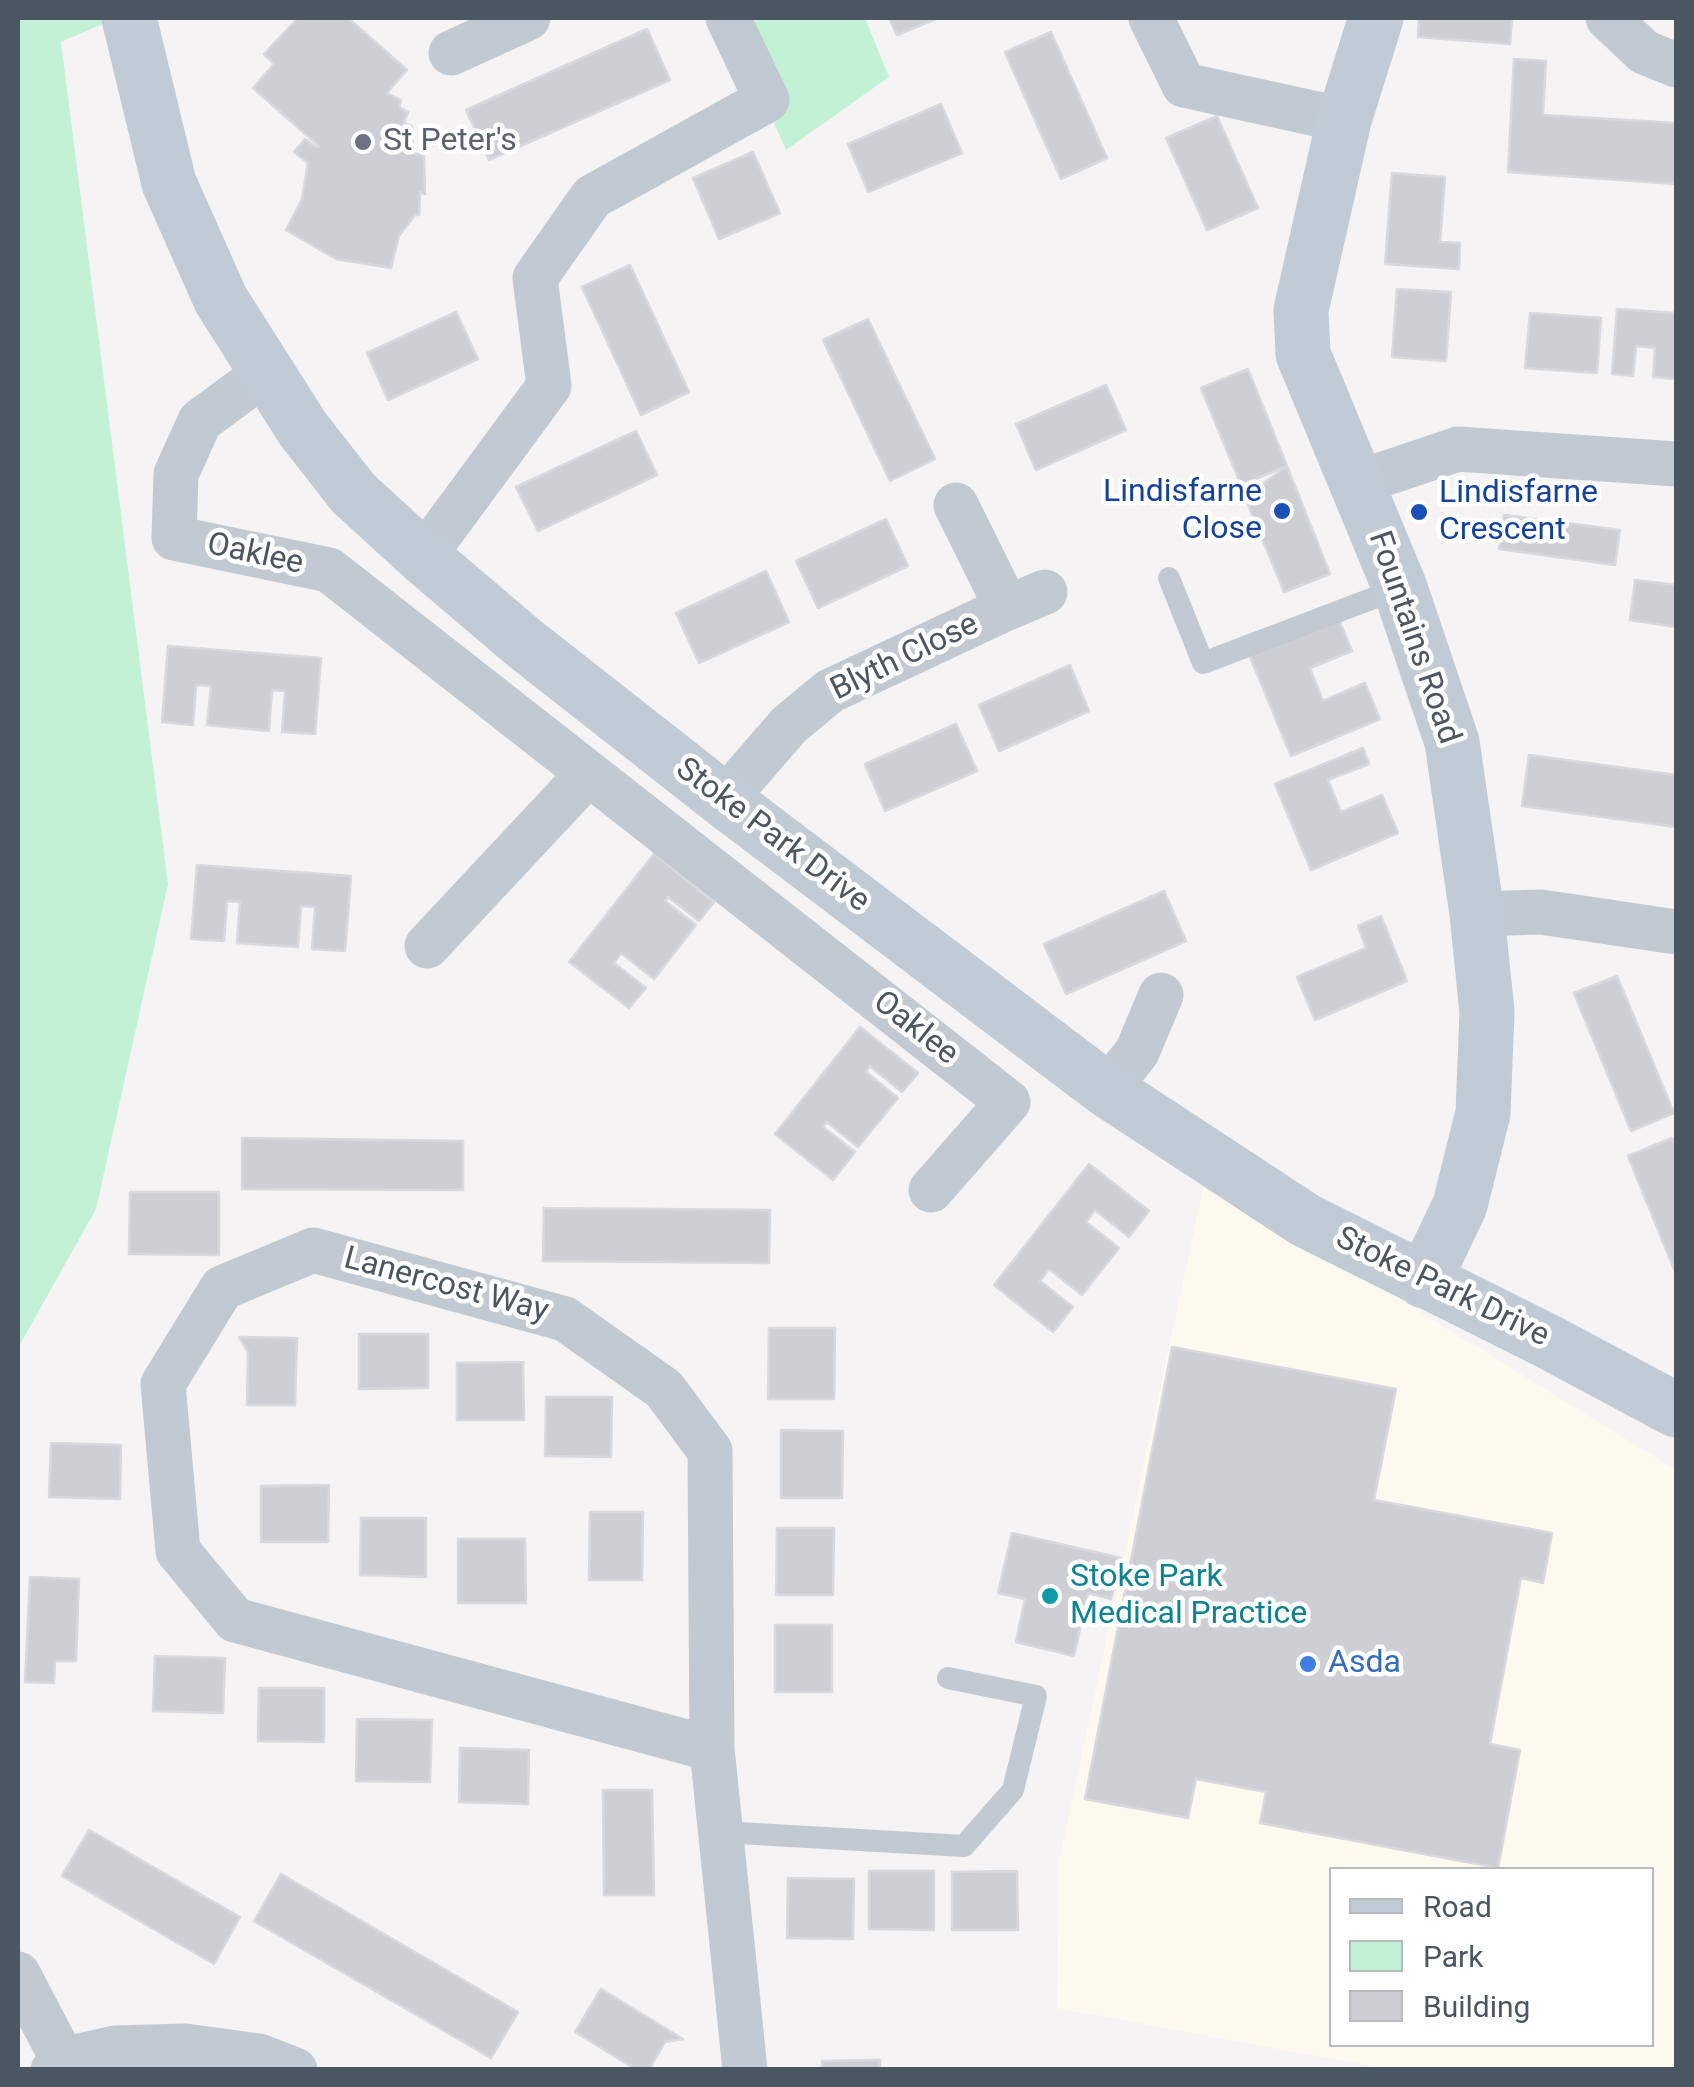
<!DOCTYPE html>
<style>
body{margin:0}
#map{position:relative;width:1694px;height:2087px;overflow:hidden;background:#f5f3f3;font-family:Roboto,sans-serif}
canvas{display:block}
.frame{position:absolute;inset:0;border:20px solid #4a5661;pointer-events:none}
.legend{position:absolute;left:1329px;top:1867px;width:325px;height:180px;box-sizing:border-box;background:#fff;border:2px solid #b7bbc0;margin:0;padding:12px 18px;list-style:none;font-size:30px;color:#4a5661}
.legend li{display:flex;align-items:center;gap:20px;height:50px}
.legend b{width:50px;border:2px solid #b7bbc0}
</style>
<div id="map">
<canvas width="1694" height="2087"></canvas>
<div class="frame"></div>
<ul class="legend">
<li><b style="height:12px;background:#c1cbd6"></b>Road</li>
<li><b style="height:28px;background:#c3f1d5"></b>Park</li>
<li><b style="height:28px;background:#cdcfd5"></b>Building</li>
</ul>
</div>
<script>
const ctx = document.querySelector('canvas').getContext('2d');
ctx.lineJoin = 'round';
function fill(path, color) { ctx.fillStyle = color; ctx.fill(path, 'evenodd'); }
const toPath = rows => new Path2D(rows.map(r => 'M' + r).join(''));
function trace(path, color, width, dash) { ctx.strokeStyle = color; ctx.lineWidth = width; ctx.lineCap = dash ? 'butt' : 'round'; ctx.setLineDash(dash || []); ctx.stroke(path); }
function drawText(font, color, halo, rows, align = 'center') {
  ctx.font = font + ' Roboto,sans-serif'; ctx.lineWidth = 9; ctx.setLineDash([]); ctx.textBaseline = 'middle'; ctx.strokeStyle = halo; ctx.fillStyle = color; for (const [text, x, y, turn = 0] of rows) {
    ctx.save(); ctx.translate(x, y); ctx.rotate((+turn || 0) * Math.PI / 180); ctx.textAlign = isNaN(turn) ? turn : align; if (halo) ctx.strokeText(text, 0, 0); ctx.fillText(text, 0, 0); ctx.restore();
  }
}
fill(toPath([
 [1205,1179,1676,1470,1676,2069,1386,2069,1057,2008,1059,1861],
 [1332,1870,1652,1870,1652,2044,1332,2044]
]), '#fdf9ef');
fill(toPath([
 [18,18,106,18,107,22,61,42,168,884,96,1209,18,1348],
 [727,18,865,18,889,77,786,150]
]), '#c3f1d5');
const building = toPath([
 [298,18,348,18,407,70,387,93,401,100,399,107,408,112,404,123,412,126,413,153,424,156,425,194,420,192,419,215,415,215,399,236,391,268,336,259,286,230,302,199,308,163,294,152,305,139,317,148,319,146,253,88,274,64,264,54,298,18],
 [889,18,938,18,897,35,889,18],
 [1419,18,1512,18,1510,44,1418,37,1419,18],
 [647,29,670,80,489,160,466,110,647,29],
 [1051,32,1107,158,1061,179,1005,52,1051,32],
 [1514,59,1546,61,1543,115,1676,123,1676,184,1508,172,1514,59],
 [941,104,962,153,868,192,848,144,941,104],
 [1217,116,1258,208,1207,230,1166,138,1217,116],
 [753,152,780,213,719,239,693,178,753,152],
 [1392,173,1445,177,1440,242,1460,243,1459,269,1385,264,1392,173],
 [630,265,689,392,641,415,582,287,630,265],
 [1397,289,1451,292,1446,361,1392,357,1397,289],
 [1617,309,1676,313,1676,379,1653,377,1655,348,1636,346,1633,376,1612,374,1617,309],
 [456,312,478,359,388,400,367,353,456,312],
 [1530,313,1601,318,1597,373,1525,368,1530,313],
 [868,319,935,459,890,481,823,340,868,319],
 [1248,369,1287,466,1241,485,1201,388,1248,369],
 [1106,385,1126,430,1036,470,1016,424,1106,385],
 [636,431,657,475,538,531,516,487,636,431],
 [1287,466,1330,574,1284,592,1245,497,1287,466],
 [1504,515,1620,530,1615,565,1499,549,1504,515],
 [886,519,908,566,818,608,796,561,886,519],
 [766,571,789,622,699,663,676,613,766,571],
 [1635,580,1676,585,1676,627,1630,620,1635,580],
 [1337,615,1352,651,1310,668,1323,701,1365,683,1380,719,1291,756,1248,652,1337,615],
 [168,646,321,658,315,734,282,732,285,691,272,690,269,731,207,725,211,686,196,685,193,725,162,722,168,646],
 [1070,665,1089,711,999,751,979,705,1070,665],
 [956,724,977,771,885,811,865,764,956,724],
 [1363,748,1369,764,1328,780,1341,812,1382,795,1398,833,1311,870,1275,784,1363,748],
 [1529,755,1676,775,1676,827,1522,806,1529,755],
 [654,854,714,902,699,921,668,897,665,901,696,925,654,979,621,953,614,963,646,988,629,1008,569,962,654,854],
 [197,865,351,876,345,951,312,949,315,907,301,906,298,947,237,943,240,902,227,901,224,941,191,939,197,865],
 [1164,891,1186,941,1066,994,1044,944,1164,891],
 [1381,916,1407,981,1315,1020,1297,977,1366,948,1358,926,1381,916],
 [1617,976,1674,1113,1631,1131,1574,993,1617,976],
 [860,1027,918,1073,902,1092,870,1066,866,1072,898,1098,858,1147,827,1122,823,1127,855,1152,833,1180,775,1134,860,1027],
 [242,1138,463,1141,463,1190,242,1189,242,1138],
 [1672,1138,1676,1149,1676,1274,1628,1156,1672,1138],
 [1089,1164,1149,1211,1129,1237,1095,1210,1086,1222,1119,1248,1082,1295,1049,1269,1040,1281,1073,1307,1053,1332,994,1285,1089,1164],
 [130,1192,219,1192,219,1255,129,1254,130,1192],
 [544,1208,770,1210,769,1263,543,1261,544,1208],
 [769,1328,835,1328,834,1399,768,1399,769,1328],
 [359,1334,428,1334,428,1388,359,1389,359,1334],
 [239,1337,297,1338,295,1405,247,1405,248,1352,239,1337],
 [1172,1347,1396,1389,1374,1500,1552,1533,1543,1583,1521,1578,1490,1744,1520,1750,1498,1868,1260,1823,1266,1792,1196,1779,1188,1818,1085,1799,1172,1347],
 [523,1362,524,1420,457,1420,457,1363,523,1362],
 [546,1397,612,1397,611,1457,545,1456,546,1397],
 [781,1430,843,1431,842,1498,781,1498,781,1430],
 [51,1443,121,1445,120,1499,49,1497,51,1443],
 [329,1485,328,1542,261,1542,261,1486,329,1485],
 [590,1512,643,1512,642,1580,589,1580,590,1512],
 [361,1518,426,1518,426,1577,360,1575,361,1518],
 [777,1528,834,1528,833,1595,776,1595,777,1528],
 [1012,1533,1121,1558,1111,1599,1088,1593,1074,1656,1016,1642,1025,1599,998,1593,1012,1533],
 [458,1539,525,1539,526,1603,458,1603,458,1539],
 [30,1577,79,1579,76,1661,55,1661,54,1683,25,1682,30,1577],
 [775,1625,832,1625,832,1692,775,1692,775,1625],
 [155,1656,225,1658,223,1713,153,1711,155,1656],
 [259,1688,324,1688,324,1742,258,1741,259,1688],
 [357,1719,432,1720,430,1782,356,1781,357,1719],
 [460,1748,529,1750,528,1804,459,1802,460,1748],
 [603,1790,652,1790,654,1895,604,1895,603,1790],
 [89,1830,240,1917,214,1964,62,1876,89,1830],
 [869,1871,934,1871,934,1930,869,1929,869,1871],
 [1017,1871,1018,1930,952,1930,952,1872,1017,1871],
 [281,1874,518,2012,491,2058,254,1921,281,1874],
 [788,1878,854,1879,853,1939,787,1938,788,1878],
 [601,1989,683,2039,665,2042,649,2070,637,2070,575,2032,601,1989],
 [880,2060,880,2070,822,2070,822,2061,880,2060]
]);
fill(building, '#cdcfd5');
trace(building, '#d7d9de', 2.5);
trace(toPath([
 [1169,578,1203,663,1400,588],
 [721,1832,964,1846,1013,1790,1036,1696,948,1678]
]), '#c1cad2', 22);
trace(toPath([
 [1151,18,1184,85,1344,120],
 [1608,18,1644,52,1676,65],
 [451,53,528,18],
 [265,373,200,421,176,474,174,538,329,570,1008,1102,931,1190],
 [1357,483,1458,449,1676,464],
 [423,557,549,386,535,278,592,197,767,100,728,18],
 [1007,608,1045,592],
 [724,800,789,725,830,691,1007,608,956,505],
 [1477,914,1541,912,1676,932],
 [427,946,588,774],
 [1107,1090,1137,1052,1161,995],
 [712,1749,235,1620,178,1551,163,1384,222,1288,313,1250,565,1319,664,1389,710,1451,712,1749,745,2070],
 [18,1974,63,2060],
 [53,2070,63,2060,115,2048,185,2046,259,2056,295,2070]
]), '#c1cad2', 45);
trace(toPath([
 [129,18,169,183,221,300,303,429,353,493,423,557,524,643,724,800,1107,1090,1305,1220,1547,1341,1676,1410],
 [1376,18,1344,120,1301,310,1303,354,1400,588,1452,742,1477,914,1487,1012,1483,1113,1460,1205,1424,1281]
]), '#c1cbd6', 55);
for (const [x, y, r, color] of [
 [363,142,10,"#6b7280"],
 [1282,511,10,"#1a4fb4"],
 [1419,512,10,"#1a4fb4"],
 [1050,1596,10,"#0f9aa8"],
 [1308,1664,10,"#3f7fe0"]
]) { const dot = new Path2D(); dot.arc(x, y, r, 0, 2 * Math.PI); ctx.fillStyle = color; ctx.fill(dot); trace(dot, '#fff', 4); }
drawText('32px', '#5b616d', '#fff', [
 ["St Peter's",383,142]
], 'left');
drawText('32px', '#164399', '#fff', [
 ["Lindisfarne",1262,493],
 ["Close",1262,530],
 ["Lindisfarne",1439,494,"left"],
 ["Crescent",1439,531,"left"]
], 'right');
drawText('32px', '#4a5661', '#fff', [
 ["Oaklee",255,555,12],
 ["Fountains Road",1413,638,71],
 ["Blyth Close",905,658,-26],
 ["Stoke Park Drive",772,836,37],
 ["Oaklee",915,1029,38],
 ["Lanercost Way",446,1286,15],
 ["Stoke Park Drive",1442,1288,26]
]);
drawText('32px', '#0d838f', '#fff', [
 ["Stoke Park",1070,1578],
 ["Medical Practice",1070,1615]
], 'left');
drawText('32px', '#366cbe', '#fff', [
 ["Asda",1328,1664]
], 'left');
</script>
